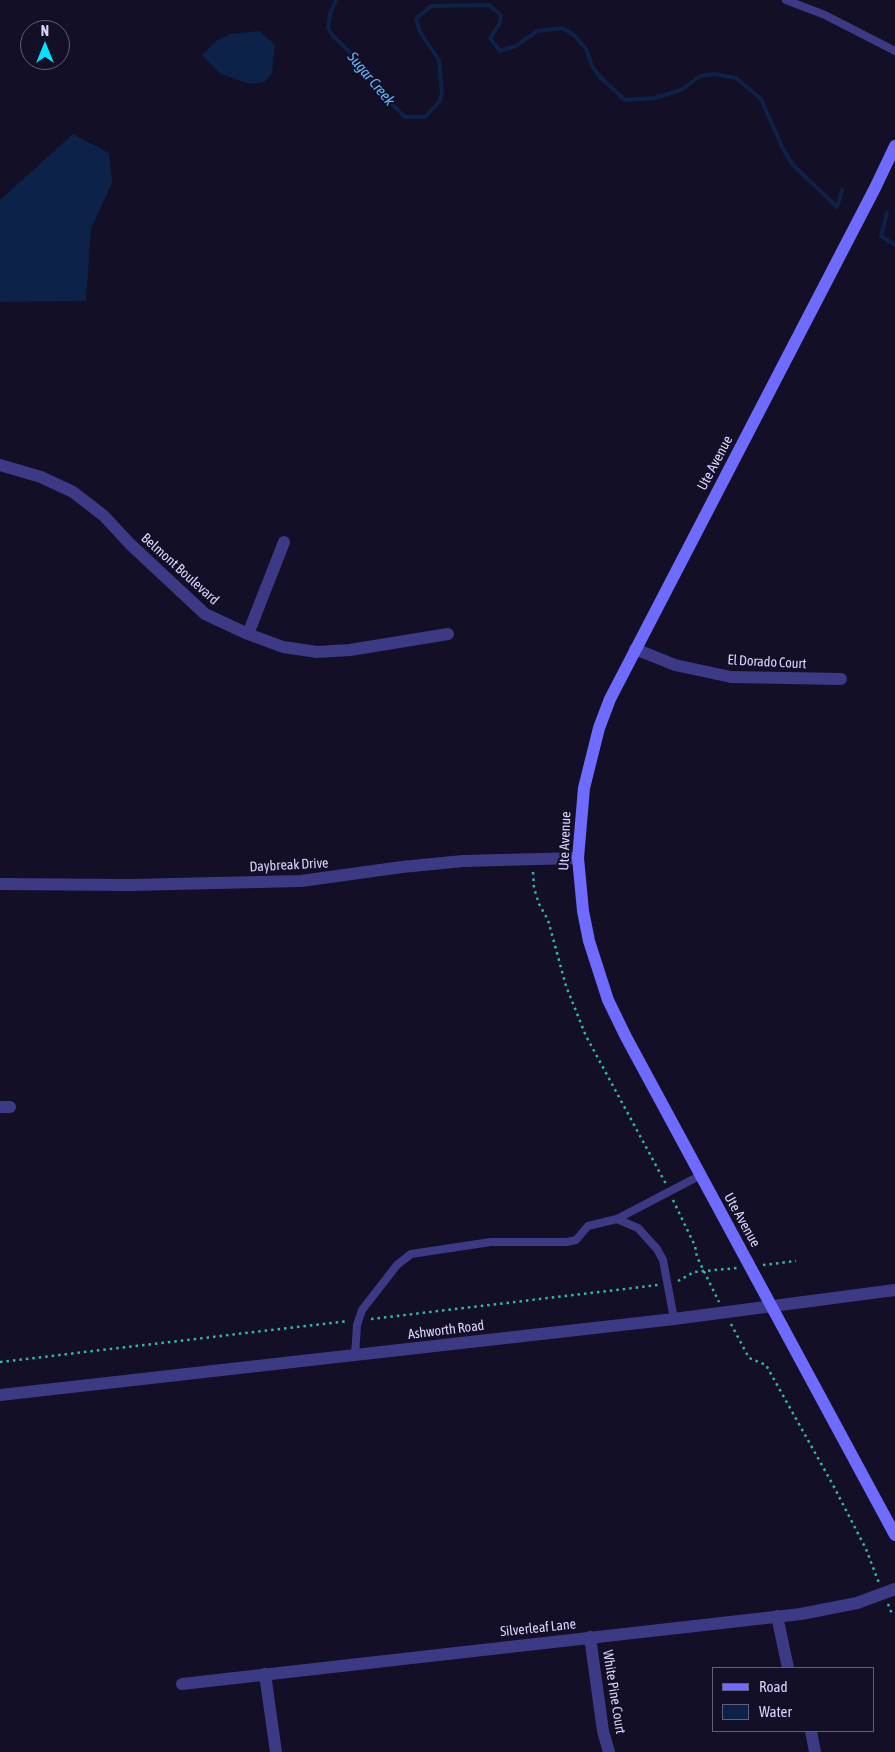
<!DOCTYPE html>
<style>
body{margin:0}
#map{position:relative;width:895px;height:1752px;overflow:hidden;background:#130f26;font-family:"Asap Condensed",sans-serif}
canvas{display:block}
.legend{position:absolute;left:712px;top:1667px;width:162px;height:65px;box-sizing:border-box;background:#130f26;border:1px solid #625e7d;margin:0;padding:6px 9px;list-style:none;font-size:15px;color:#d9d4ff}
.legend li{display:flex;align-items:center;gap:10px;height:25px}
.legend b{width:25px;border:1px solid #625e7d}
.north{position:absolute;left:20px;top:20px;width:50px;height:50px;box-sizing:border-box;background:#130f26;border:1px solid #625e7d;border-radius:50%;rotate:0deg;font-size:14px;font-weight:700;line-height:20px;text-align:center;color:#d9d4ff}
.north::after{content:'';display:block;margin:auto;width:18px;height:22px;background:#00e5ff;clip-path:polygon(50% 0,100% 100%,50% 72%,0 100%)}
</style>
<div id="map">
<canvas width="895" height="1752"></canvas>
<ul class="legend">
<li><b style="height:6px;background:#6f6bff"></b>Road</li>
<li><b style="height:14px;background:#0c2248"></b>Water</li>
</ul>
<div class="north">N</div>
</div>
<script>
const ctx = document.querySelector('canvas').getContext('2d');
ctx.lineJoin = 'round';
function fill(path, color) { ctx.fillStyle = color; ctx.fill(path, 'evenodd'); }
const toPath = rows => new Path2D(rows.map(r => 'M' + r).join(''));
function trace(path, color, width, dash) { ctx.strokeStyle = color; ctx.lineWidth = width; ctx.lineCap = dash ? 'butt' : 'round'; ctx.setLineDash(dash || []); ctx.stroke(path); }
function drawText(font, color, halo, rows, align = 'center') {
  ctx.font = font + ' "Asap Condensed",sans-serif'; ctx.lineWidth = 4.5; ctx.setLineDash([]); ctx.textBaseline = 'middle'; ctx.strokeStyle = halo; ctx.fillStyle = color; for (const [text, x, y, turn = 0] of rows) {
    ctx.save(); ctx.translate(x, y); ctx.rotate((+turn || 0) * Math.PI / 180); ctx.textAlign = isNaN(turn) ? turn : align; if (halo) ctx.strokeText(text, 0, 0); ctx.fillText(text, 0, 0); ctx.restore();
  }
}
fill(toPath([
 [259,31,275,45,272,74,264,82,250,84,221,74,202,55,216,41,230,34],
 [73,134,109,153,112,183,91,229,86,301,0,302,0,200]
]), '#0c2248');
trace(toPath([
 [336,0,330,14,328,28,333,36,370,72,382,94,405,117,425,117,440,101,442,92,439,60,420,32,416,19,431,6,489,5,501,15,500,23,490,38,500,51,516,46,537,31,562,28,574,35,586,49,592,66,600,77,625,100,655,98,681,90,700,76,715,74,736,78,761,99,783,149,793,165,837,207,842,190],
 [887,213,881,236,895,245]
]), '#0c2248', 4);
trace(toPath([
 [533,872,534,888,539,904,548,920,566,986,586,1036,666,1184],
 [673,1200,695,1246,697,1257,719,1302],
 [763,1265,796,1261],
 [678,1281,694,1272,737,1268],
 [371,1319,658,1285],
 [731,1324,749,1358,766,1365,833,1485,866,1549,879,1583],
 [0,1362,348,1321],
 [888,1604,892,1614]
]), '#2fb8b0', 2.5, [2.5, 4]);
trace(toPath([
 [786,0,825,15,895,51],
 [617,1219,638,1228,657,1249,663,1260,674,1319],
 [355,1356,357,1325,362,1310,397,1265,411,1254,491,1242,567,1242,576,1240,588,1226,617,1219,701,1175]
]), '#3d3a85', 8);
trace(toPath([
 [0,465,41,477,73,492,104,516,130,544,205,614,248,634,283,647,317,652,350,650,448,634],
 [248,634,284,542],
 [635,649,675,665,731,677,841,679],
 [0,884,131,885,301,881,402,867,463,861,578,858],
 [0,1107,10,1107],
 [777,1616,788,1668],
 [590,1637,603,1731,609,1752],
 [265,1674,276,1752],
 [182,1684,801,1614,857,1603,895,1589],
 [811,1731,815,1752]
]), '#3d3a85', 12);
trace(toPath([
 [0,1395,674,1319,895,1290]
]), '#3d3a85', 12);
trace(toPath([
 [895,146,875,188,610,699,599,728,584,788,578,858,583,911,589,941,608,1000,626,1037,895,1535]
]), '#6f6bff', 12);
drawText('14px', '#d9d4ff', '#130f26', [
 ["Ute Avenue",715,463,-62],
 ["Belmont Boulevard",180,569,42],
 ["El Dorado Court",767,662,3],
 ["Ute Avenue",565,841,-88],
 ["Daybreak Drive",289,865,-3],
 ["Ute Avenue",742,1220,61],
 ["Ashworth Road",446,1330,-7],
 ["Silverleaf Lane",538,1628,-6],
 ["White Pine Court",614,1692,81]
]);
drawText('italic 15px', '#62b6ff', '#130f26', [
 ["Sugar Creek",371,79,50]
]);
</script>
